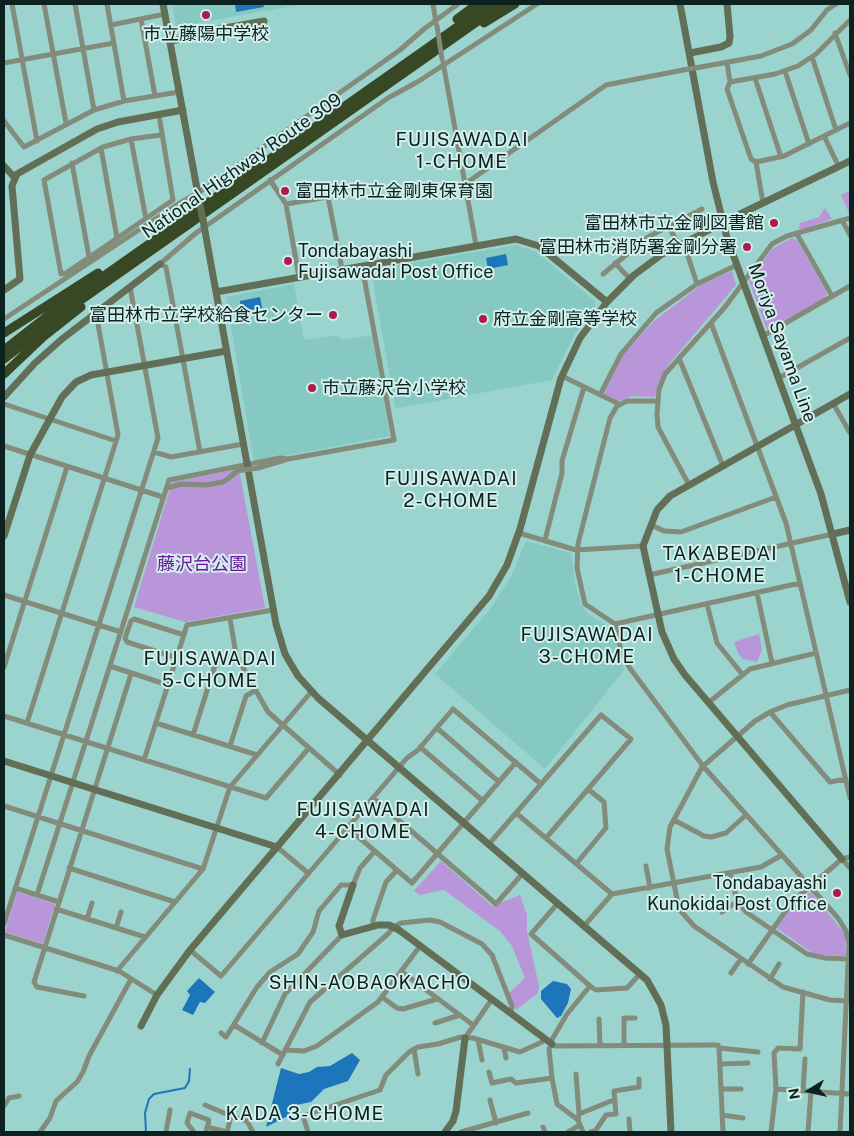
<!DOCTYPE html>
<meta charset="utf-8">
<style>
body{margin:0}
#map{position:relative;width:854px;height:1136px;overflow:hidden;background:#9bd4ce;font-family:"Public Sans",sans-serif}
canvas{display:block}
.frame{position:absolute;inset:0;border:5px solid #0b2220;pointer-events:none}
.north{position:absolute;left:784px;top:1066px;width:50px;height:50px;-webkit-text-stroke:4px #d3efeb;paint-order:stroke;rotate:260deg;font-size:14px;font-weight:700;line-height:20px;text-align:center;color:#0b2220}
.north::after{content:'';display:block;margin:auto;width:18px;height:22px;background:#0b2220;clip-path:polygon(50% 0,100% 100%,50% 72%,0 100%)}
</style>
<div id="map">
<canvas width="854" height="1136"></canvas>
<div class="frame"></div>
<div class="north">N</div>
</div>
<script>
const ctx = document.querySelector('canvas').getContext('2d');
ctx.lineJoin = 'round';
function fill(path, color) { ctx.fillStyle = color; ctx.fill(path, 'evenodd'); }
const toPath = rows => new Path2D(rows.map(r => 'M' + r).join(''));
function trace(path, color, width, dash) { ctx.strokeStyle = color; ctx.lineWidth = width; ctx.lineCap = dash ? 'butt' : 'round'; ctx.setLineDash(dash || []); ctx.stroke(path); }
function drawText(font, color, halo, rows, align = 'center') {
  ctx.font = font + ' "Public Sans","Noto Sans JP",sans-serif'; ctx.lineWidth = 4; ctx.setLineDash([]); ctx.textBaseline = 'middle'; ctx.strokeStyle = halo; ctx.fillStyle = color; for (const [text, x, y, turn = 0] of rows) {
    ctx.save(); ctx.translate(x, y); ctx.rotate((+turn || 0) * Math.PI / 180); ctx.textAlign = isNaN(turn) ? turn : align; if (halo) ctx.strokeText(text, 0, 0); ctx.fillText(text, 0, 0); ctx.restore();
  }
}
fill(toPath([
 [172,4,303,4,176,27],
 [516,245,536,252,595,301,595,306,576,332,552,380,399,408,395,407,371,270],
 [294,284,304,340,337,335,343,340,372,335,390,436,254,462,226,297],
 [526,541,571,553,576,587,581,603,587,613,612,629,624,670,545,769,435,674,490,609,510,578]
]), '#86c9c3');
fill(toPath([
 [850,191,850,215,841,195],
 [825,208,832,219,802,230,799,228,800,223,819,217],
 [792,238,797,240,827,293,826,298,767,330,749,281,772,249],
 [732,271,736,285,669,364,658,383,655,397,632,396,620,401,604,394,623,355,654,321,701,285],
 [239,469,265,608,185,622,134,607,172,482],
 [759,634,762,650,757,662,743,659,739,655,734,642],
 [441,861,492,906,520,895,527,915,527,931,539,986,538,993,516,1010,509,993,525,978,512,946,500,931,444,890,420,895,414,891],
 [17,892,55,904,43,944,5,932],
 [811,892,845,934,846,956,815,955,777,928,794,903]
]), '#b995d9');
fill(toPath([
 [235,4,263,4,264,7,236,12],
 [506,254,508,265,488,269,486,258],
 [260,297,262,308,241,312,240,301],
 [199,978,215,992,205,1003,200,1002,193,1015,182,1010,190,995,187,991],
 [553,981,567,984,571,989,568,1003,561,1016,557,1018,541,999,541,991],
 [352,1053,360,1060,348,1081,324,1089,311,1102,296,1105,286,1117,266,1127,281,1068,299,1074,309,1072,317,1067,330,1066]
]), '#1d75bb');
trace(toPath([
 [146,1132,145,1113,149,1099,154,1094,185,1088,189,1081,190,1069]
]), '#1d75bb', 2);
trace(toPath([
 [12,4,37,141],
 [44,4,66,123],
 [75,4,94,110],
 [107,4,124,101],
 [433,4,436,23],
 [141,19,155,96],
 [111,25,165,14],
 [835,33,850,75],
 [812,57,836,130],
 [443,62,476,245],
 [727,62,730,82,727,89,751,159,756,162,763,203],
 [4,63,114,43],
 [701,67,761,56,792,44,811,30,827,10,836,4],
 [785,71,809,144],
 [755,78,781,157],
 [730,82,775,74,798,66,816,54,850,20],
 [159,115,173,200,66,273,61,274,44,180,103,147,131,139,161,135],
 [4,121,24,147,94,110,124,101,179,92],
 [824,136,839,167],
 [131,139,146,219],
 [101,148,117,238],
 [756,162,784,156,850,123],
 [72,163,89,257],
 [270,180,286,204,299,277],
 [465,184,606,85,683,70],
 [286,204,328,197,342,269],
 [843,222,850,235],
 [668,225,679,246],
 [797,234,832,296],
 [684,244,697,284],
 [615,263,630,279],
 [603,274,648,237,702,209],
 [4,319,175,206,204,189,400,50,424,29,458,4],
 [711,323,786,523,850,798],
 [763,336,850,286],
 [679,358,723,466],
 [562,376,619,404],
 [779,378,850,338],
 [600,395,621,354,656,313,697,284,737,265],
 [658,401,627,401,617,406,610,418,578,544,577,568,585,604,615,624,800,583],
 [833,403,850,433],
 [4,404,116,441],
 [4,446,163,497],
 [154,452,171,457,243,444],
 [200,452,166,267,160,264,196,233,388,98,419,81,537,4],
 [258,468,288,459,394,440,362,266],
 [689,485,658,427,657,414,659,389,665,374,725,307,772,244,787,236,850,218],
 [167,488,181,484,206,485,223,482,229,478],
 [651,525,664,531,681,532,776,497],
 [519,533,576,550,643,546],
 [545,540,562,473,562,461,584,387],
 [649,575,833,534],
 [757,593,772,663],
 [4,595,121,632],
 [707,604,717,643,742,674],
 [230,618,236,655,268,712,340,775],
 [615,624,621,651,629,667,703,766,838,918,846,931,849,945,840,1132],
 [177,658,127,642,125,638,131,621,134,619,184,635],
 [110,666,168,685],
 [4,667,67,467],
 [850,690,787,705,770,712,755,721,702,767,670,827,667,849,679,909,694,926,783,987,830,1000,850,1001],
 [708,703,750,669,816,653],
 [770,712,830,782,846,779],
 [4,716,266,798,308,749],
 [27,723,118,435,96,313],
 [156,723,257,755],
 [437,728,499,782],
 [193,735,217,659,237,656],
 [230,746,246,696,256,690],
 [420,747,483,801],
 [144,760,187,625,273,610],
 [373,798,496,904,523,873],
 [4,806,203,869],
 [516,813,612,894],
 [674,820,704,836,711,837,726,833,746,815],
 [348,828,412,883,516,762],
 [489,844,601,715,631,739,546,838],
 [277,847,308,873],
 [842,859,850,868],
 [576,864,606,828,604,802,588,789],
 [646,866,650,888],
 [69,868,175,902],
 [730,873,737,900,746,912,807,954,825,958,848,959],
 [15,888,59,902],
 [37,895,169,480,280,458,288,459],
 [558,903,531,934,590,986,596,990,627,988,640,974],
 [56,909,145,937],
 [722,912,738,901],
 [87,919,92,903],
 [4,924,158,438,130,287],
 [373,926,373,920,386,882,397,870],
 [584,926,612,894,761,867,782,855],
 [116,928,121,912],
 [4,935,119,971,157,995],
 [190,950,221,976,407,758,418,750,453,709,541,784],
 [748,964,792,902,842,859,850,857],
 [117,971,203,869,230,787,312,691],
 [401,971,473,1025],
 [731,973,741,959],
 [770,979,779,964],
 [84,996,37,987,34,982,131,674],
 [382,997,397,1008,403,1009,437,999],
 [599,1019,600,1045],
 [435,1023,460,1015],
 [234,1025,283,1055],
 [221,1033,226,1037,257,987,270,972,298,954,313,932,319,911,341,885,353,885,360,868,375,851],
 [465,1038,492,999],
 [478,1040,482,1060],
 [262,1043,285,994,342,935],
 [550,1043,567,1014,590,986],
 [624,1045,624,1018,635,1018],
 [504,1048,506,1058],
 [719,1048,723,1132],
 [414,1049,418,1074],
 [285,1050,304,1051,317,1046,378,1002,420,946],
 [278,1064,310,1002,389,933,392,928,401,923,430,920,440,922,482,944,492,955,512,1006,511,1013],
 [720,1064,748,1063],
 [489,1072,492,1083,511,1079,516,1083,552,1078,549,1049,552,1044,555,1046,715,1045,718,1045,719,1048,758,1052],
 [576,1074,579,1114,578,1120],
 [552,1078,557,1104,578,1120,583,1132],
 [721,1089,741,1089],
 [776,1089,850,1094],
 [803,1091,805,1059],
 [490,1100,496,1123],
 [205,1105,231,1116],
 [4,1106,9,1098,19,1096],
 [579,1114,611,1101],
 [722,1115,743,1118],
 [629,1119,630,1132],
 [207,1127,227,1132,231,1116,247,1121,253,1132],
 [543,1127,545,1132],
 [40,1132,50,1118,56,1101,77,1082,83,1072,89,1056,131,979],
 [166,1132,170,1110],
 [194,1132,187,1123,190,1113,209,1120,206,1132],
 [308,1132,303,1116,380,1090,386,1075,409,1052,418,1047,438,1044,461,1037,473,1038,520,1052,542,1042,544,1038],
 [461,1132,528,1113],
 [568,1132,580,1125],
 [590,1132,596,1130,606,1115,616,1114,614,1091,639,1087,639,1079],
 [771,1132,776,1089,774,1053,778,1048,800,1049,803,992],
 [808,1132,811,1091]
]), '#838b7a', 5);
trace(toPath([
 [163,4,199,200],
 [680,4,713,182,727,238,821,494,850,602],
 [170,41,189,38,197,33,264,21],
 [690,53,721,47,729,43,730,36,727,4],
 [4,166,14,177],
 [203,220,276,624,285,654,298,676,318,698,647,980,661,1005,666,1025,671,1132],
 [4,290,20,279,12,186,17,174,97,129,118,122,183,110],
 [216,292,516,239,539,246,607,302],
 [4,397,35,363,62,339,160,264],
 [833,534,850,530],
 [4,536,30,455,62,397,76,382,91,375,226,351],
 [4,761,277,847],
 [842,859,685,675,674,659,662,632,643,546,657,510,670,496,850,394],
 [353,885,339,926,342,935,378,925,389,925,399,930,552,1044],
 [141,1026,157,995,190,950,489,596,507,565,520,529,561,378,580,338,607,302,634,275,661,255,740,214,850,161],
 [445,1132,453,1121,456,1111,465,1038]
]), '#626e55', 7);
trace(toPath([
 [457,19,477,4],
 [484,23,515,4],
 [4,333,98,273],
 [4,350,50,314,490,4],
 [4,359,68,309,502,4],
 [4,374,43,337,81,307]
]), '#384724', 9);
trace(toPath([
 [437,26,442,59],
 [683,70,701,67],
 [229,478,237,471,258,468]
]), '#838b7a', 5);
trace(toPath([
 [199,200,203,220]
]), '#626e55', 7);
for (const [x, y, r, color] of [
 [206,15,5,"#ad1b4c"],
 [285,191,5,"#ad1b4c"],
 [774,223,5,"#ad1b4c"],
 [747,247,5,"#ad1b4c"],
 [288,261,5,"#ad1b4c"],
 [333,315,5,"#ad1b4c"],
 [483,319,5,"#ad1b4c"],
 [312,388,5,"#ad1b4c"],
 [837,893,5,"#ad1b4c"]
]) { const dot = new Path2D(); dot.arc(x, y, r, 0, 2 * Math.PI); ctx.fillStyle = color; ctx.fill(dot); trace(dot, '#d3efeb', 2); }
drawText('18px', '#0b2220', '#d3efeb', [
 ["市立藤陽中学校",206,34,"center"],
 ["富田林市立金剛東保育園",295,191],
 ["富田林市立金剛図書館",764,223,"right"],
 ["富田林市消防署金剛分署",737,247,"right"],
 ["Tondabayashi",298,251],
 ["Fujisawadai Post Office",298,272],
 ["富田林市立学校給食センター",323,315,"right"],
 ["府立金剛高等学校",493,319],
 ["市立藤沢台小学校",322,388],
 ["Tondabayashi",827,883,"right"],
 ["Kunokidai Post Office",827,904,"right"]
], 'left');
drawText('18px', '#0b2220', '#d3efeb', [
 ["National Highway Route 309",242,166,-35],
 ["Moriya Sayama Line",782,343,70]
]);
drawText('18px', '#6c159d', '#d3efeb', [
 ["藤沢台公園",202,564]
]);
ctx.letterSpacing = '1px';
drawText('19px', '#0b2220', '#d3efeb', [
 ["FUJISAWADAI",462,140],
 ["1-CHOME",462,162],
 ["FUJISAWADAI",451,479],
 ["2-CHOME",451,501],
 ["TAKABEDAI",720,554],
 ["1-CHOME",720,576],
 ["FUJISAWADAI",587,635],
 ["3-CHOME",587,657],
 ["FUJISAWADAI",210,659],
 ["5-CHOME",210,681],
 ["FUJISAWADAI",363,810],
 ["4-CHOME",363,832],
 ["SHIN-AOBAOKACHO",370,983],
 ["KADA 3-CHOME",305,1114]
]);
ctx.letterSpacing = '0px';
</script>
